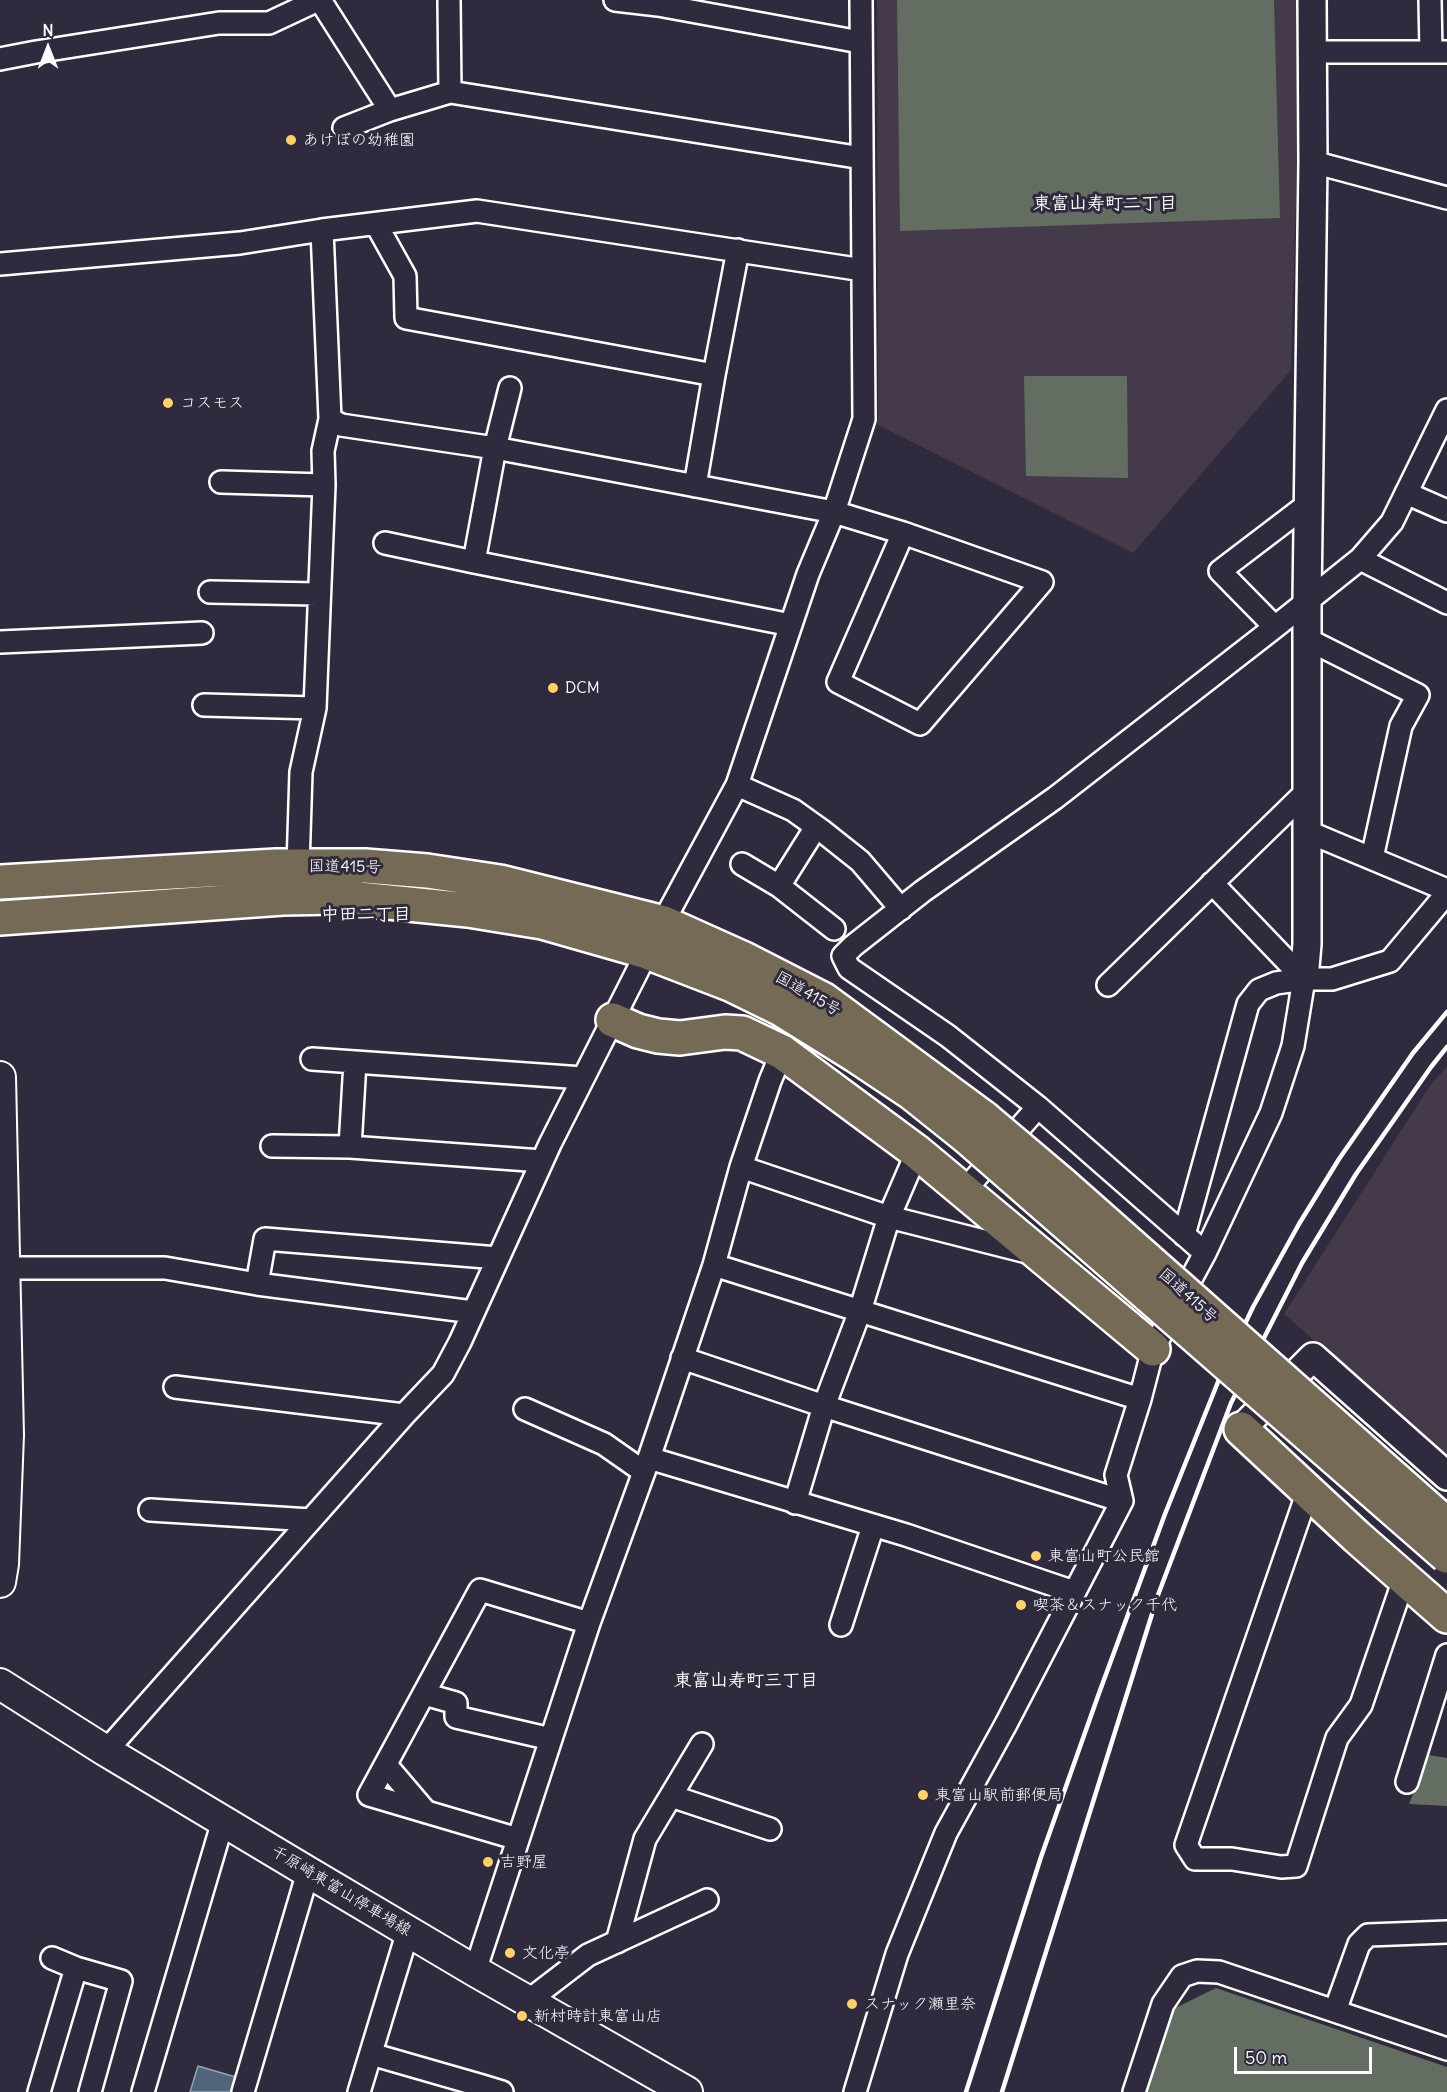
<!DOCTYPE html>
<meta charset="utf-8">
<style>
body{margin:0}
#map{position:relative;width:1447px;height:2092px;overflow:hidden;background:#2f2a3d;font-family:Delius,sans-serif}
canvas{display:block}
.north{position:absolute;left:18px;top:18px;width:60px;height:60px;-webkit-text-stroke:4px #2f2a3d;paint-order:stroke;rotate:0deg;font-size:16px;font-weight:700;line-height:24px;text-align:center;color:#fff}
.north::after{content:'';display:block;margin:auto;width:21px;height:27px;background:#fff;clip-path:polygon(50% 0,100% 100%,50% 72%,0 100%)}
.scale{position:absolute;left:1234px;top:2047px;width:138px;height:27px;box-sizing:border-box;border:3px solid #fff;border-top:0;padding-left:8px;font-size:18px;line-height:21px;white-space:nowrap;color:#fff;-webkit-text-stroke:4px #2f2a3d;paint-order:stroke}
</style>
<div id="map">
<canvas width="1447" height="2092"></canvas>
<div class="north">N</div>
<div class="scale">50 m</div>
</div>
<script>
const ctx = document.querySelector('canvas').getContext('2d');
ctx.lineJoin = 'round';
function fill(path, color) { ctx.fillStyle = color; ctx.fill(path, 'evenodd'); }
const toPath = rows => new Path2D(rows.map(r => 'M' + r).join(''));
function trace(path, color, width, dash) { ctx.strokeStyle = color; ctx.lineWidth = width; ctx.lineCap = dash ? 'butt' : 'round'; ctx.setLineDash(dash || []); ctx.stroke(path); }
function drawText(font, color, halo, rows, align = 'center') {
  ctx.font = font + ' Delius,"Klee One",sans-serif'; ctx.lineWidth = 6; ctx.setLineDash([]); ctx.textBaseline = 'middle'; ctx.strokeStyle = halo; ctx.fillStyle = color; for (const [text, x, y, turn = 0] of rows) {
    ctx.save(); ctx.translate(x, y); ctx.rotate((+turn || 0) * Math.PI / 180); ctx.textAlign = isNaN(turn) ? turn : align; if (halo) ctx.strokeText(text, 0, 0); ctx.fillText(text, 0, 0); ctx.restore();
  }
}
fill(toPath([
 [877,0,1296,0,1297,165,1291,370,1133,553,878,425],
 [1447,1066,1447,1457,1284,1314,1429,1087]
]), '#443a4a');
fill(toPath([
 [897,0,1274,0,1280,218,900,231],
 [1024,376,1127,376,1128,478,1026,476],
 [1429,1755,1447,1758,1447,1806,1409,1804],
 [1216,1988,1447,2067,1447,2092,1144,2092,1171,2010]
]), '#646d61');
const water = toPath([
 [198,2066,239,2078,234,2092,190,2092,198,2066]
]);
fill(water, '#50657b');
trace(water, '#96a3b0', 1.5);
const minor = toPath([
 [320,0,390,110,344,128],
 [449,0,450,92,862,158],
 [615,0,658,5,860,42],
 [1430,0,1431,52],
 [1313,52,1447,52],
 [0,59,36,52,219,23,269,23,318,0],
 [390,110,450,92],
 [1313,162,1447,198],
 [376,224,405,276,406,318,714,375,695,486],
 [322,230,477,211,863,270],
 [0,264,240,243,322,230,330,419,323,451,324,485,315,708,301,772,298,866],
 [714,375,738,250],
 [330,419,341,425,495,448,834,512,903,533],
 [221,482,324,485],
 [1406,493,1447,511],
 [903,533,1042,582,920,724,838,682,903,533],
 [385,543,474,562,495,448,510,388],
 [1360,559,1447,603],
 [474,562,791,625],
 [210,592,318,594],
 [1275,627,1220,571,1308,504],
 [1307,639,1418,695,1401,726,1372,858],
 [0,642,202,633],
 [204,705,315,708],
 [737,785,793,810,821,830,860,861,901,909],
 [1306,831,1447,890],
 [742,864,779,886,816,827],
 [1212,883,1304,979],
 [779,886,834,929],
 [1108,985,1306,792],
 [312,1059,355,1062,350,1147],
 [355,1062,583,1078],
 [272,1146,350,1147,542,1161],
 [917,1152,889,1217,1023,1251,1032,1248],
 [964,1191,1038,1107],
 [1184,1235,1248,1004,1259,990,1276,983,1304,979,1332,979,1390,961,1447,893],
 [1205,1253,1038,1107,948,1036,849,968,843,956,853,946,923,891,1055,798,1275,627,1360,559,1392,522,1447,410],
 [714,1265,1140,1399],
 [0,1268,165,1268,257,1284,473,1312],
 [257,1284,265,1239,498,1258],
 [682,1358,824,1406,860,1311,889,1217,741,1167],
 [175,1387,404,1415],
 [525,1409,604,1444,644,1472],
 [649,1458,906,1535,1074,1592],
 [1308,1491,1186,1845,1195,1859,1232,1859,1281,1867,1296,1866,1337,1738,1361,1705,1404,1579],
 [795,1503,824,1406,1122,1501],
 [150,1510,311,1520],
 [841,1625,873,1526],
 [424,1694,456,1703,456,1717,551,1739],
 [106,1751,404,1415,443,1374,460,1342,550,1144,647,952,737,785,808,574,834,512,864,419,861,0],
 [386,1765,426,1812],
 [1407,1782,1447,1655],
 [671,1796,770,1829],
 [518,1839,369,1795,480,1590,589,1623],
 [617,1942,645,1839,702,1744],
 [52,1958,76,1968,121,1981,90,2092],
 [475,1971,589,1623,649,1458,714,1265,741,1167,770,1081,782,1052],
 [528,2001,588,1955,707,1900],
 [1335,2011,1359,1944,1368,1935,1447,1932],
 [371,2054,479,2085,478,2092],
 [479,2085,502,2092],
 [39,2092,76,1968],
 [143,2092,223,1821],
 [243,2092,308,1872],
 [359,2092,408,1931],
 [855,2092,897,1954,946,1833,1006,1724,1122,1501,1116,1475,1140,1399,1153,1349,1205,1253,1271,1113,1293,1046,1304,979],
 [1134,2092,1163,2004,1182,1976,1197,1971,1219,1972,1447,2049]
]);
const tertiary = toPath([
 [1304,979,1307,944,1307,600,1313,162,1312,0],
 [1241,1429,1313,1357,1447,1476]
]);
const secondary = toPath([
 [0,1077,8,1435,3,1564,0,1582],
 [0,1684,106,1751,308,1872,475,1971,687,2092]
]);
const trunk = toPath([
 [0,882,276,866,365,866,427,871,500,882,664,923,742,958,824,1000,984,1118],
 [0,918,283,898,338,897,468,910,542,922,647,952,730,984,781,1009,855,1055,912,1093,967,1137],
 [613,1020,638,1031,658,1036,680,1038,725,1032,742,1033,782,1052,917,1152,1153,1349],
 [1241,1429,1357,1537,1447,1616]
]);
trace(minor, '#fff', 26);
trace(tertiary, '#fff', 32);
trace(secondary, '#fff', 34);
trace(trunk, '#fff', 38);
trace(minor, '#2f2a3d', 21);
trace(tertiary, '#2f2a3d', 27);
trace(secondary, '#2f2a3d', 30);
trace(trunk, '#756a55', 33);
trace(toPath([
 [966,2092,1041,1857,1098,1696,1165,1514,1222,1372,1253,1307,1299,1224,1339,1159,1413,1053,1447,1012],
 [1002,2092,1158,1595,1231,1403,1302,1263,1356,1174,1431,1067,1447,1047]
]), '#fff', 4.5);
const trunkBridge = toPath([
 [984,1118,1062,1184,1447,1525],
 [967,1137,1447,1556]
]);
trace(trunkBridge, '#fff', 38, []);
trace(trunkBridge, '#756a55', 33);
for (const [x, y, r, color] of [
 [291,140,6,"#ffd166"],
 [168,403,6,"#ffd166"],
 [553,688,6,"#ffd166"],
 [1036,1556,6,"#ffd166"],
 [1021,1605,6,"#ffd166"],
 [923,1795,6,"#ffd166"],
 [488,1862,6,"#ffd166"],
 [510,1953,6,"#ffd166"],
 [852,2004,6,"#ffd166"],
 [522,2016,6,"#ffd166"]
]) { const dot = new Path2D(); dot.arc(x, y, r, 0, 2 * Math.PI); ctx.fillStyle = color; ctx.fill(dot); trace(dot, '#2f2a3d', 2); }
drawText('16px', '#fff', '#2f2a3d', [
 ["あけぼの幼稚園",303,140],
 ["コスモス",180,403],
 ["DCM",565,688],
 ["東富山町公民館",1048,1556],
 ["喫茶＆スナック千代",1033,1605],
 ["東富山駅前郵便局",935,1795],
 ["吉野屋",500,1862],
 ["文化亭",522,1953],
 ["スナック瀬里奈",864,2004],
 ["新村時計東富山店",534,2016]
], 'left');
drawText('16px', '#fff', '#2f2a3d', [
 ["国道415号",345,867,1],
 ["国道415号",808,994,30],
 ["国道415号",1188,1296,42],
 ["千原崎東富山停車場線",341,1891,31]
]);
drawText('bold 18px', '#fff', '#2f2a3d', [
 ["東富山寿町二丁目",1105,204],
 ["中田二丁目",366,915],
 ["東富山寿町三丁目",746,1681]
]);
</script>
